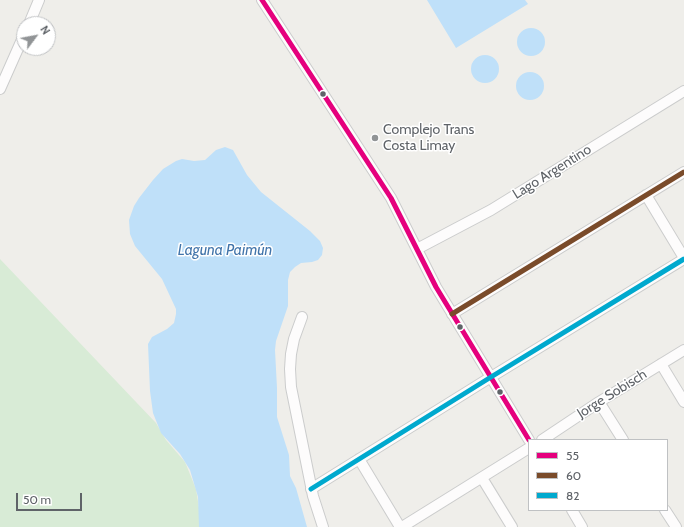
<!DOCTYPE html>
<meta charset="utf-8">
<style>
body{margin:0}
#map{position:relative;width:684px;height:527px;overflow:hidden;background:#efeeea;font-family:Cabin,sans-serif}
canvas{display:block}
.legend{position:absolute;left:528px;top:439px;width:140px;height:72px;box-sizing:border-box;background:#fff;border:1px solid #bfc1c3;margin:0;padding:5px 7px;list-style:none;font-size:12px;color:#5f6368}
.legend li{display:flex;align-items:center;gap:8px;height:20px}
.legend b{width:20px;border:1px solid #bfc1c3}
.north{position:absolute;left:16px;top:16px;width:40px;height:40px;box-sizing:border-box;background:#fff;border:1px solid #bfc1c3;border-radius:50%;rotate:58deg;font-size:11px;font-weight:700;line-height:16px;text-align:center;color:#5f6368}
.north::after{content:'';display:block;margin:auto;width:14px;height:18px;background:#919496;clip-path:polygon(50% 0,100% 100%,50% 72%,0 100%)}
.scale{position:absolute;left:16px;top:493px;width:66px;height:18px;box-sizing:border-box;border:2px solid #5f6368;border-top:0;padding-left:5px;font-size:12px;line-height:14px;white-space:nowrap;color:#5f6368;-webkit-text-stroke:3px #fff;paint-order:stroke}
</style>
<div id="map">
<canvas width="684" height="527"></canvas>
<ul class="legend">
<li><b style="height:5px;background:#e5007d"></b>55</li>
<li><b style="height:5px;background:#7a4b2a"></b>60</li>
<li><b style="height:5px;background:#00a9ce"></b>82</li>
</ul>
<div class="north">N</div>
<div class="scale">50 m</div>
</div>
<script>
const ctx = document.querySelector('canvas').getContext('2d');
ctx.lineJoin = 'round';
function fill(path, color) { ctx.fillStyle = color; ctx.fill(path, 'evenodd'); }
const toPath = rows => new Path2D(rows.map(r => 'M' + r).join(''));
function trace(path, color, width, dash) { ctx.strokeStyle = color; ctx.lineWidth = width; ctx.lineCap = dash ? 'butt' : 'round'; ctx.setLineDash(dash || []); ctx.stroke(path); }
function drawText(font, color, halo, rows, align = 'center') {
  ctx.font = font + ' Cabin,sans-serif'; ctx.lineWidth = 3; ctx.setLineDash([]); ctx.textBaseline = 'middle'; ctx.strokeStyle = halo; ctx.fillStyle = color; for (const [text, x, y, turn = 0] of rows) {
    ctx.save(); ctx.translate(x, y); ctx.rotate((+turn || 0) * Math.PI / 180); ctx.textAlign = isNaN(turn) ? turn : align; if (halo) ctx.strokeText(text, 0, 0); ctx.fillText(text, 0, 0); ctx.restore();
  }
}
fill(toPath([
 [0,259,156,423,166,440,185,462,196,489,200,514,199,527,0,527]
]), '#d8ebd6');
fill(toPath([
 [427,0,525,0,528,4,456,48],
 '517 42a14 14 0 1 1 28 0a14 14 0 1 1-28 0Z',
 '471 69a14 14 0 1 1 28 0a14 14 0 1 1-28 0Z',
 '516 86a14 14 0 1 1 28 0a14 14 0 1 1-28 0Z',
 [225,147,233,150,247,175,261,192,310,231,320,241,323,248,322,255,318,260,312,262,301,263,295,267,290,272,288,280,288,306,276,341,275,350,277,388,277,417,289,455,290,476,296,488,307,527,199,527,198,497,190,470,180,454,161,433,153,413,150,391,148,344,152,337,167,329,174,323,176,314,176,309,162,279,135,246,130,234,129,220,134,206,139,198,153,180,163,169,176,161,182,159,194,161,205,160,216,150]
]), '#bfe0f9');
const minor = toPath([
 [262,0,391,198,436,287,529,440],
 [29,24,39,0],
 [0,89,24,35],
 [646,195,684,258],
 [417,249,491,210,684,91],
 [452,314,684,172],
 [302,317,294,339,291,354,290,369,291,387,313,496,323,527],
 [661,364,684,402],
 [599,402,623,440],
 [542,440,599,402,684,350],
 [359,459,400,527],
 [482,478,512,527],
 [311,489,491,377,684,259],
 [572,510,582,527],
 [665,510,676,527],
 [402,527,529,448]
]);
trace(minor, '#cbcccc', 12);
trace(minor, '#fdfcfc', 10);
trace(toPath([
 [262,0,391,198,436,287,529,440]
]), '#e5007d', 5);
trace(toPath([
 [452,314,684,172]
]), '#7a4b2a', 5);
trace(toPath([
 [311,489,491,377,684,259]
]), '#00a9ce', 5);
for (const [x, y, r, color] of [
 [323,94,3.5,"#5f6368"],
 [375,138,4,"#919496"],
 [460,327,3.5,"#5f6368"],
 [500,392,3.5,"#5f6368"]
]) { const dot = new Path2D(); dot.arc(x, y, r, 0, 2 * Math.PI); ctx.fillStyle = color; ctx.fill(dot); trace(dot, '#fff', 1.5); }
drawText('14px', '#5f6368', '#fff', [
 ["Complejo Trans",383,130],
 ["Costa Limay",383,146]
], 'left');
drawText('14px', '#5f6368', '#fff', [
 ["Lago Argentino",552,172,-32],
 ["Jorge Sobisch",612,394,-32]
]);
drawText('italic 15px', '#4174aa', '#fff', [
 ["Laguna Paimún",225,251]
]);
</script>
